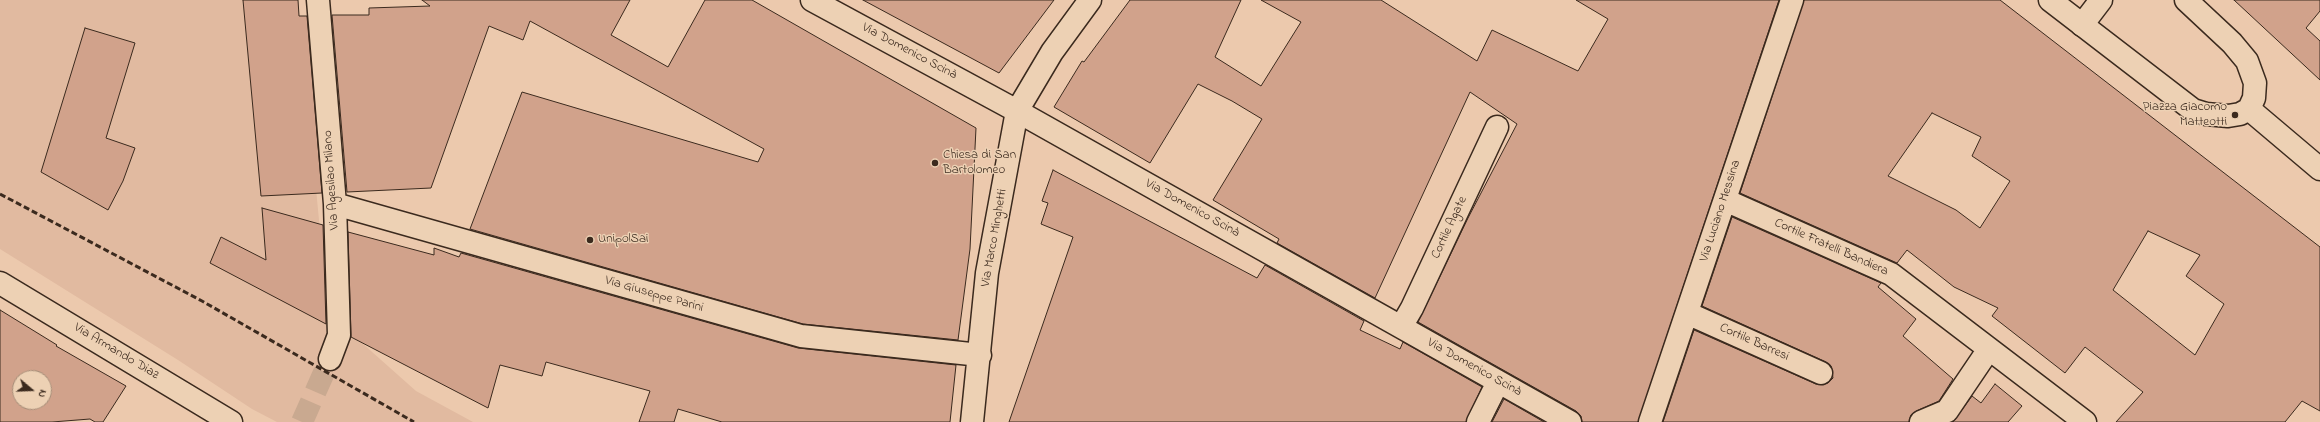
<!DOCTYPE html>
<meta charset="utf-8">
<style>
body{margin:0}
#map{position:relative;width:2320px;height:422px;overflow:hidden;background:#ecc9ad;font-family:"Indie Flower",sans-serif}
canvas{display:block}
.north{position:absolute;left:12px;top:370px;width:40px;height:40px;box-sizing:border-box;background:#edd1b4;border:1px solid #a68e78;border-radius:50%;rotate:109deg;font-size:11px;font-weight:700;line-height:16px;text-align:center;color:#3b2a1e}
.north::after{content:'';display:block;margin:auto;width:14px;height:18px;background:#3b2a1e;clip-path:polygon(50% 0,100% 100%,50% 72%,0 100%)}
</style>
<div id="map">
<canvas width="2320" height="422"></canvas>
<div class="north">N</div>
</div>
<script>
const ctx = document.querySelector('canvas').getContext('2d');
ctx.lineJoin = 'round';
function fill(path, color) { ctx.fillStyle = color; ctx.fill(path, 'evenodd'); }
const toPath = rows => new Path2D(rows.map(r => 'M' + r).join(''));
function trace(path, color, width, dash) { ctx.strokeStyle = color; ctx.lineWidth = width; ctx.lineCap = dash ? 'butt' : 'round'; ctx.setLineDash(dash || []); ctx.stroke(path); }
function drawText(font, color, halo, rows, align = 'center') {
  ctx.font = font + ' "Indie Flower",sans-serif'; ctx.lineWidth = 3; ctx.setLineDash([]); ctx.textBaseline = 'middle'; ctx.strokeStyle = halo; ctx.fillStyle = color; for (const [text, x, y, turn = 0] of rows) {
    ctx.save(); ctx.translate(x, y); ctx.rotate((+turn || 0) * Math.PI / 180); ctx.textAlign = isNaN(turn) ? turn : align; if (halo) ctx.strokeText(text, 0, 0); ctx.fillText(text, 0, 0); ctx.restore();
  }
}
fill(toPath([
 [0,0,298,0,329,325,362,343,416,391,473,422,277,422,252,409,178,360,0,249]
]), '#e1baa0');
const building = toPath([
 [243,0,298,0,299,16,307,16,322,193,261,196,243,0],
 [422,0,630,0,611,35,668,67,705,0,752,0,976,128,970,249,958,340,803,324,470,229,522,92,758,162,764,149,530,21,523,40,489,26,431,188,347,192,332,15,369,15,369,8,430,6,422,0],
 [863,0,1054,0,999,73,863,0],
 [1130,0,1241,0,1215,57,1261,86,1301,22,1261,0,1381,0,1477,61,1492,30,1578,71,1608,19,1576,0,1779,0,1638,422,1582,422,1581,416,1576,411,1418,322,1468,218,1517,124,1470,92,1375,298,1277,243,1279,239,1213,200,1262,119,1232,101,1198,84,1150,163,1054,107,1082,61,1084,62,1130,0],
 [1804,0,2000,0,2320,247,2320,411,2302,401,2285,422,2116,422,2143,392,2085,347,2065,373,1992,316,1998,308,1954,287,1907,250,1897,263,1740,193,1804,0],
 [1932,113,1981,137,1972,156,2010,181,1980,228,1956,210,1888,176,1932,113],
 [2148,231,2200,255,2186,276,2224,304,2195,355,2113,290,2148,231],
 [2234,0,2320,0,2320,11,2306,28,2320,41,2320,80,2234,0],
 [85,28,135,43,106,138,135,148,123,181,108,210,41,172,85,28],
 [1053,170,1257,278,1265,265,1364,321,1360,330,1400,349,1403,342,1482,387,1466,422,1009,422,1073,237,1041,224,1048,203,1042,201,1053,170],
 [262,208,323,225,326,324,210,263,221,237,266,260,262,208],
 [1732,217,1881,283,1878,287,1916,319,1903,336,1953,379,1939,401,1916,411,1911,415,1909,422,1663,422,1694,330,1816,384,1828,383,1833,378,1831,366,1826,362,1702,306,1732,217],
 [348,232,434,255,434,248,459,257,461,253,798,348,956,365,950,422,722,422,678,409,674,422,639,422,650,391,546,362,542,376,500,365,488,408,351,337,348,232],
 [0,310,57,345,56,346,126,386,103,422,95,422,90,419,52,422,0,422,0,310],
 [20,378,44,378,44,402,20,402,20,378],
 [1995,384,2022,406,2008,422,1953,422,1972,396,1981,403,1995,384],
 [1504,399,1544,422,1492,422,1504,399]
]);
fill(building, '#d1a28b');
trace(building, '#3b2a1e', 1);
trace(toPath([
 [302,422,330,359]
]), '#c9a990', 22, [22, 11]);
const minor = toPath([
 [318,0,335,204,339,335,330,359],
 [812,0,1017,111,1570,422],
 [2082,25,2101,0],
 [1725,200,1891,274,2085,422],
 [335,204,801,336,980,355],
 [0,283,231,422],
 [1687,313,1821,373],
 [1401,327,1412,308,1497,127],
 [972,422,987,273,1017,111,1052,52,1090,0],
 [1478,422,1498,382],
 [1650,422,1792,0],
 [1921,422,1947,411,1989,349]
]);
const major = toPath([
 [2050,0,2193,110,2206,114,2228,116,2240,114,2249,109,2254,98,2255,83,2247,61,2232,43,2186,0],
 [2249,109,2320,169]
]);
trace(minor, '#3b2a1e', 25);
trace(major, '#3b2a1e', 25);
trace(minor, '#edd1b4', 22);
trace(major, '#edd1b4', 22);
trace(toPath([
 [0,194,202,301,414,422]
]), '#3b2a1e', 3, [6, 3]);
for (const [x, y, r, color] of [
 [2235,115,4,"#3b2a1e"],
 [935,163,4,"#3b2a1e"],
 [590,240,4,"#3b2a1e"]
]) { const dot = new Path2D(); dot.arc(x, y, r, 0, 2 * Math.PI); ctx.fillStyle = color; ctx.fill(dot); trace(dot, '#edd1b4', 1.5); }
drawText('13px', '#3b2a1e', '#edd1b4', [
 ["Via Domenico Scinà",909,52,28],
 ["Via Agesilao Milano",332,180,-94],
 ["Via Domenico Scinà",1192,209,29],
 ["Via Luciano Messina",1721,211,-72],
 ["Cortile Agate",1450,228,-65],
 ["Via Marco Minghetti",995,238,-80],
 ["Cortile Fratelli Bandiera",1831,248,24],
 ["Via Giuseppe Parini",654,295,16],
 ["Cortile Barresi",1754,343,24],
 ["Via Armando Diaz",116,352,31],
 ["Via Domenico Scinà",1474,368,29]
]);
drawText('13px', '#3b2a1e', '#edd1b4', [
 ["Piazza Giacomo",2227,108,"right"],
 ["Matteotti",2227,123,"right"],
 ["Chiesa di San",943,156],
 ["Bartolomeo",943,171],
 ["UnipolSai",598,240]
], 'left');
</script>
